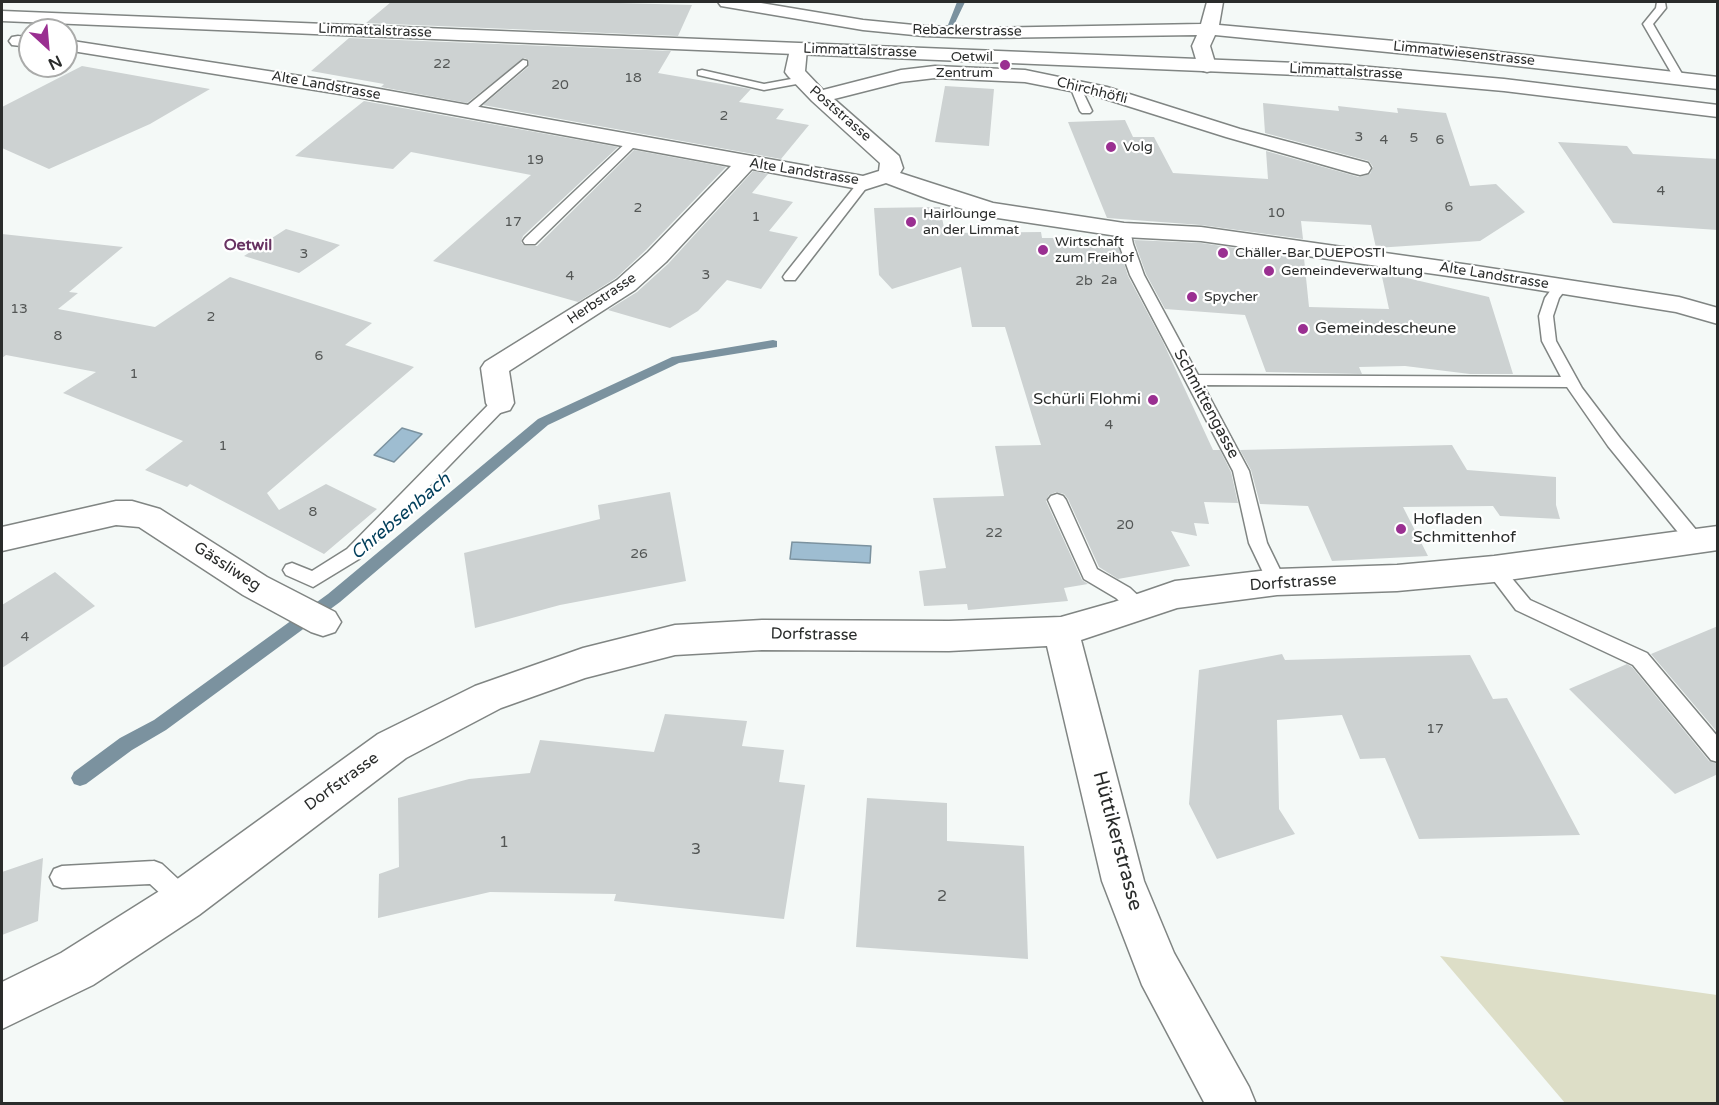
<!DOCTYPE html>
<meta charset="utf-8">
<style>
body{margin:0}
#map{position:relative;width:1719px;height:1105px;overflow:hidden;background:#f4f9f7;font-family:"Varela Round",sans-serif}
canvas{display:block}
.frame{position:absolute;inset:0;border:3px solid #2a2c2b;pointer-events:none}
.north{position:absolute;left:18px;top:18px;width:60px;height:60px;box-sizing:border-box;background:#fff;border:2px solid #aaabaa;border-radius:50%;rotate:154deg;font-size:16px;font-weight:700;line-height:24px;text-align:center;color:#2a2c2b}
.north::after{content:'';display:block;margin:auto;width:21px;height:27px;background:#9a2f91;clip-path:polygon(50% 0,100% 100%,50% 72%,0 100%)}
</style>
<div id="map">
<canvas width="1719" height="1105"></canvas>
<div class="frame"></div>
<div class="north">N</div>
</div>
<script>
const ctx = document.querySelector('canvas').getContext('2d');
ctx.lineJoin = 'round';
function fill(path, color) { ctx.fillStyle = color; ctx.fill(path, 'evenodd'); }
const toPath = rows => new Path2D(rows.map(r => 'M' + r).join(''));
function trace(path, color, width, dash) { ctx.strokeStyle = color; ctx.lineWidth = width; ctx.lineCap = dash ? 'butt' : 'round'; ctx.setLineDash(dash || []); ctx.stroke(path); }
function drawText(font, color, halo, rows, align = 'center') {
  ctx.font = font + ' "Varela Round",sans-serif'; ctx.lineWidth = 4.5; ctx.setLineDash([]); ctx.textBaseline = 'middle'; ctx.strokeStyle = halo; ctx.fillStyle = color; for (const [text, x, y, turn = 0] of rows) {
    ctx.save(); ctx.translate(x, y); ctx.rotate((+turn || 0) * Math.PI / 180); ctx.textAlign = isNaN(turn) ? turn : align; if (halo) ctx.strokeText(text, 0, 0); ctx.fillText(text, 0, 0); ctx.restore();
  }
}
fill(toPath([
 [1440,956,1717,995,1717,1103,1565,1103]
]), '#dddec7');
const water = toPath([
 [402,428,422,434,394,462,374,455,402,428],
 [792,542,871,546,870,563,790,559,792,542]
]);
fill(water, '#9ebdd1');
trace(water, '#7b929f', 1.5);
fill(toPath([
 [957,2,965,2,954,25,948,25,957,2],
 [773,340,777,341,777,347,679,363,548,425,340,602,166,730,132,750,86,784,80,786,74,784,71,778,74,772,120,738,154,720,328,594,538,419,672,357,773,340]
]), '#7b929f');
fill(toPath([
 [391,2,582,2,692,5,678,36,366,23],
 [349,38,671,51,658,73,751,89,739,102,784,109,776,119,809,125,781,159,483,105,528,67,529,60,524,58,467,103,381,87,384,84,311,71],
 [82,66,210,89,150,124,49,169,2,148,2,107],
 [945,86,994,89,989,146,935,142],
 [364,101,618,147,523,236,521,242,525,246,537,246,634,150,726,167,646,250,616,278,578,302,433,261,531,175,411,152,393,169,295,156],
 [1263,103,1339,111,1338,106,1398,113,1397,108,1446,113,1470,186,1496,184,1525,212,1480,241,1376,248,1371,225,1301,221,1303,239,1201,225,1107,218,1068,122,1125,120,1133,137,1154,137,1173,173,1268,179,1266,151,1359,177,1370,174,1373,167,1369,161,1265,133],
 [1558,142,1627,146,1633,154,1718,159,1718,230,1613,223],
 [753,171,768,174,752,193,793,202,769,231,798,237,761,289,727,280,698,311,670,328,608,310,637,292,668,264],
 [940,207,945,233,1041,232,1042,238,1116,238,1128,276,1163,342,1213,450,1220,450,1231,472,1238,503,1204,502,1209,524,1194,523,1197,536,1171,531,1190,566,1118,579,1099,567,1068,499,1064,494,1056,492,1049,495,1046,501,1082,580,1088,584,1064,588,1068,601,968,610,967,604,924,606,919,571,946,568,933,498,1004,496,995,446,1041,445,1005,327,972,327,961,267,892,289,879,275,874,208],
 [286,229,340,245,299,273,244,256],
 [2,234,123,247,69,292,78,293,58,309,155,327,230,277,372,323,345,345,414,367,267,493,279,510,326,484,377,509,324,554,190,484,187,487,145,470,183,441,63,393,96,372,6,355,2,358],
 [1134,240,1201,243,1304,258,1309,307,1389,309,1381,272,1489,297,1513,374,1470,374,1405,366,1359,367,1362,374,1266,372,1245,315,1165,309,1146,274],
 [1452,445,1467,470,1556,477,1556,505,1560,519,1500,516,1493,506,1403,507,1428,556,1332,561,1308,506,1260,504,1251,470,1240,450],
 [670,492,686,581,560,605,475,628,464,553,600,519,598,505],
 [55,572,95,606,2,668,2,605],
 [1718,626,1718,733,1651,654],
 [1282,654,1285,660,1470,655,1493,699,1507,698,1580,835,1419,839,1385,758,1360,759,1342,715,1277,720,1279,809,1295,834,1217,859,1189,804,1199,670],
 [1627,664,1632,667,1709,761,1718,764,1718,774,1675,794,1569,689],
 [665,714,747,721,742,746,784,750,779,782,805,785,784,919,614,901,616,894,490,892,378,918,379,874,399,867,398,798,469,779,530,773,540,740,654,752],
 [867,798,947,803,947,841,1024,846,1028,959,856,947],
 [43,858,38,921,2,935,2,872]
]), '#cdd2d2');
const lane = toPath([
 [1657,2,1665,2,1666,8,1653,24,1685,79,1684,81,1676,81,1643,24,1656,8,1657,2],
 [523,60,527,61,527,65,471,113,463,113,463,109,523,60],
 [702,70,764,84,802,77,807,80,802,83,764,90,698,75,698,71,702,70],
 [1074,81,1079,84,1092,111,1090,113,1082,113,1080,111,1069,84,1074,81],
 [634,138,638,139,638,143,535,244,525,244,523,241,525,238,630,139,634,138],
 [864,179,870,183,795,280,785,280,783,277,785,274,860,180,864,179],
 [1124,226,1130,230,1133,244,1144,275,1198,375,1561,377,1542,341,1539,316,1545,298,1556,283,1566,283,1568,286,1559,298,1553,316,1556,341,1582,388,1620,438,1702,537,1705,542,1702,547,1696,549,1690,547,1608,446,1567,387,1203,385,1249,471,1267,543,1286,582,1284,587,1277,589,1270,587,1249,543,1233,471,1130,275,1119,244,1118,230,1124,226],
 [500,398,506,399,508,403,506,407,359,559,313,587,286,575,283,570,286,565,292,563,312,571,347,549,494,399,500,398],
 [1057,494,1063,496,1066,500,1097,569,1130,588,1146,603,1148,608,1146,613,1139,616,1132,613,1116,598,1084,579,1048,500,1051,496,1057,494],
 [1494,562,1500,564,1530,600,1647,653,1718,737,1718,762,1711,760,1633,665,1516,610,1485,569,1488,564,1494,562],
 [154,861,162,864,192,892,196,900,192,908,184,912,176,908,150,884,62,888,54,885,50,877,54,869,62,866,154,861]
]);
const street = toPath([
 [718,2,755,2,863,20,924,26,982,28,1201,24,1207,2,1223,2,1219,25,1438,45,1718,77,1718,89,1438,57,1215,35,1210,46,1216,66,1214,70,1207,72,1200,70,1198,66,1192,46,1197,35,982,38,924,36,863,30,727,7,721,6,718,2],
 [18,36,30,37,30,47,12,45,9,41,12,37,18,36],
 [66,40,346,83,863,176,879,171,880,163,812,101,788,76,785,72,791,45,805,45,807,49,805,71,823,90,901,70,935,66,1025,70,1107,87,1240,129,1368,163,1371,168,1368,173,1360,175,1352,173,1226,137,1096,96,1025,82,935,78,901,82,834,99,899,156,903,168,900,173,993,203,1124,223,1201,227,1470,265,1679,297,1718,308,1718,324,1676,312,1470,279,1201,241,1124,237,991,217,931,200,886,183,864,190,752,169,666,262,635,290,509,371,514,403,510,410,500,413,490,410,486,403,481,368,485,362,617,280,648,252,731,166,346,95,66,50,66,40],
 [116,501,132,501,160,509,267,577,335,612,341,622,335,632,323,636,311,632,243,595,139,527,116,525,2,551,2,527,116,501],
 [1718,526,1718,550,1494,582,1397,591,1277,595,1177,608,1081,640,1144,881,1174,953,1249,1087,1256,1104,1205,1104,1142,985,1102,881,1047,646,949,651,762,650,675,655,585,678,501,708,406,758,199,915,93,985,2,1029,2,982,61,953,169,885,378,734,475,686,583,648,675,625,762,620,949,621,1061,617,1114,602,1175,581,1277,569,1397,565,1494,556,1718,526]
]);
const secondary = toPath([
 [2,11,1347,65,1504,79,1718,105,1718,117,1504,91,1347,77,2,21,2,11]
]);
trace(lane, '#808583', 3);
trace(street, '#808583', 3);
trace(secondary, '#808583', 3);
fill(lane, '#fff');
fill(street, '#fff');
fill(secondary, '#fff');
for (const [x, y, r, color] of [
 [1005,65,6,"#9a2f91"],
 [1111,147,6,"#9a2f91"],
 [911,222,6,"#9a2f91"],
 [1043,250,6,"#9a2f91"],
 [1223,253,6,"#9a2f91"],
 [1269,271,6,"#9a2f91"],
 [1192,297,6,"#9a2f91"],
 [1303,329,6,"#9a2f91"],
 [1153,400,6,"#9a2f91"],
 [1401,529,6,"#9a2f91"]
]) { const dot = new Path2D(); dot.arc(x, y, r, 0, 2 * Math.PI); ctx.fillStyle = color; ctx.fill(dot); trace(dot, '#fff', 2); }
drawText('14px', '#2a2c2b', '#fff', [
 ["Limmattalstrasse",375,31,2],
 ["Rebackerstrasse",967,31,1],
 ["Limmattalstrasse",860,51,2],
 ["Limmatwiesenstrasse",1464,54,6],
 ["Limmattalstrasse",1346,72,3],
 ["Alte Landstrasse",326,86,10],
 ["Chirchhöfli",1092,91,14],
 ["Poststrasse",840,114,41],
 ["Alte Landstrasse",804,172,9],
 ["Alte Landstrasse",1494,276,9],
 ["Herbstrasse",602,299,-34]
]);
drawText('14px', '#2a2c2b', '#fff', [
 ["Oetwil",993,57,"right"],
 ["Zentrum",993,73,"right"],
 ["Volg",1123,147],
 ["Hairlounge",923,214],
 ["an der Limmat",923,230],
 ["Wirtschaft",1055,242],
 ["zum Freihof",1055,258],
 ["Chäller-Bar DUEPOSTI",1235,253],
 ["Gemeindeverwaltung",1281,271],
 ["Spycher",1204,297]
], 'left');
drawText('14px', '#535655', null, [
 ["22",442,64],
 ["18",633,78],
 ["20",560,85],
 ["2",724,116],
 ["3",1359,137],
 ["5",1414,138],
 ["4",1384,140],
 ["6",1440,140],
 ["19",535,160],
 ["4",1661,191],
 ["6",1449,207],
 ["2",638,208],
 ["10",1276,213],
 ["1",756,217],
 ["17",513,222],
 ["3",304,254],
 ["3",706,275],
 ["4",570,276],
 ["2a",1109,280],
 ["2b",1084,281],
 ["13",19,309],
 ["2",211,317],
 ["8",58,336],
 ["6",319,356],
 ["1",134,374],
 ["4",1109,425],
 ["1",223,446],
 ["8",313,512],
 ["20",1125,525],
 ["22",994,533],
 ["26",639,554],
 ["4",25,637],
 ["17",1435,729]
]);
drawText('bold 16px', '#683362', '#fff', [
 ["Oetwil",248,246]
]);
drawText('16px', '#2a2c2b', '#fff', [
 ["Gemeindescheune",1315,329],
 ["Schürli Flohmi",1141,400,"right"],
 ["Hofladen",1413,520],
 ["Schmittenhof",1413,538]
], 'left');
drawText('16px', '#2a2c2b', '#fff', [
 ["Schmittengasse",1206,404,62],
 ["Gässliweg",227,567,33],
 ["Dorfstrasse",1293,583,-4],
 ["Dorfstrasse",814,635,1],
 ["Dorfstrasse",342,782,-36]
]);
drawText('16px', '#535655', null, [
 ["1",504,843],
 ["3",696,850],
 ["2",942,897]
]);
drawText('italic 18px', '#013e5b', '#fff', [
 ["Chrebsenbach",401,517,-40]
]);
drawText('20px', '#2a2c2b', '#fff', [
 ["Hüttikerstrasse",1117,841,75]
]);
</script>
